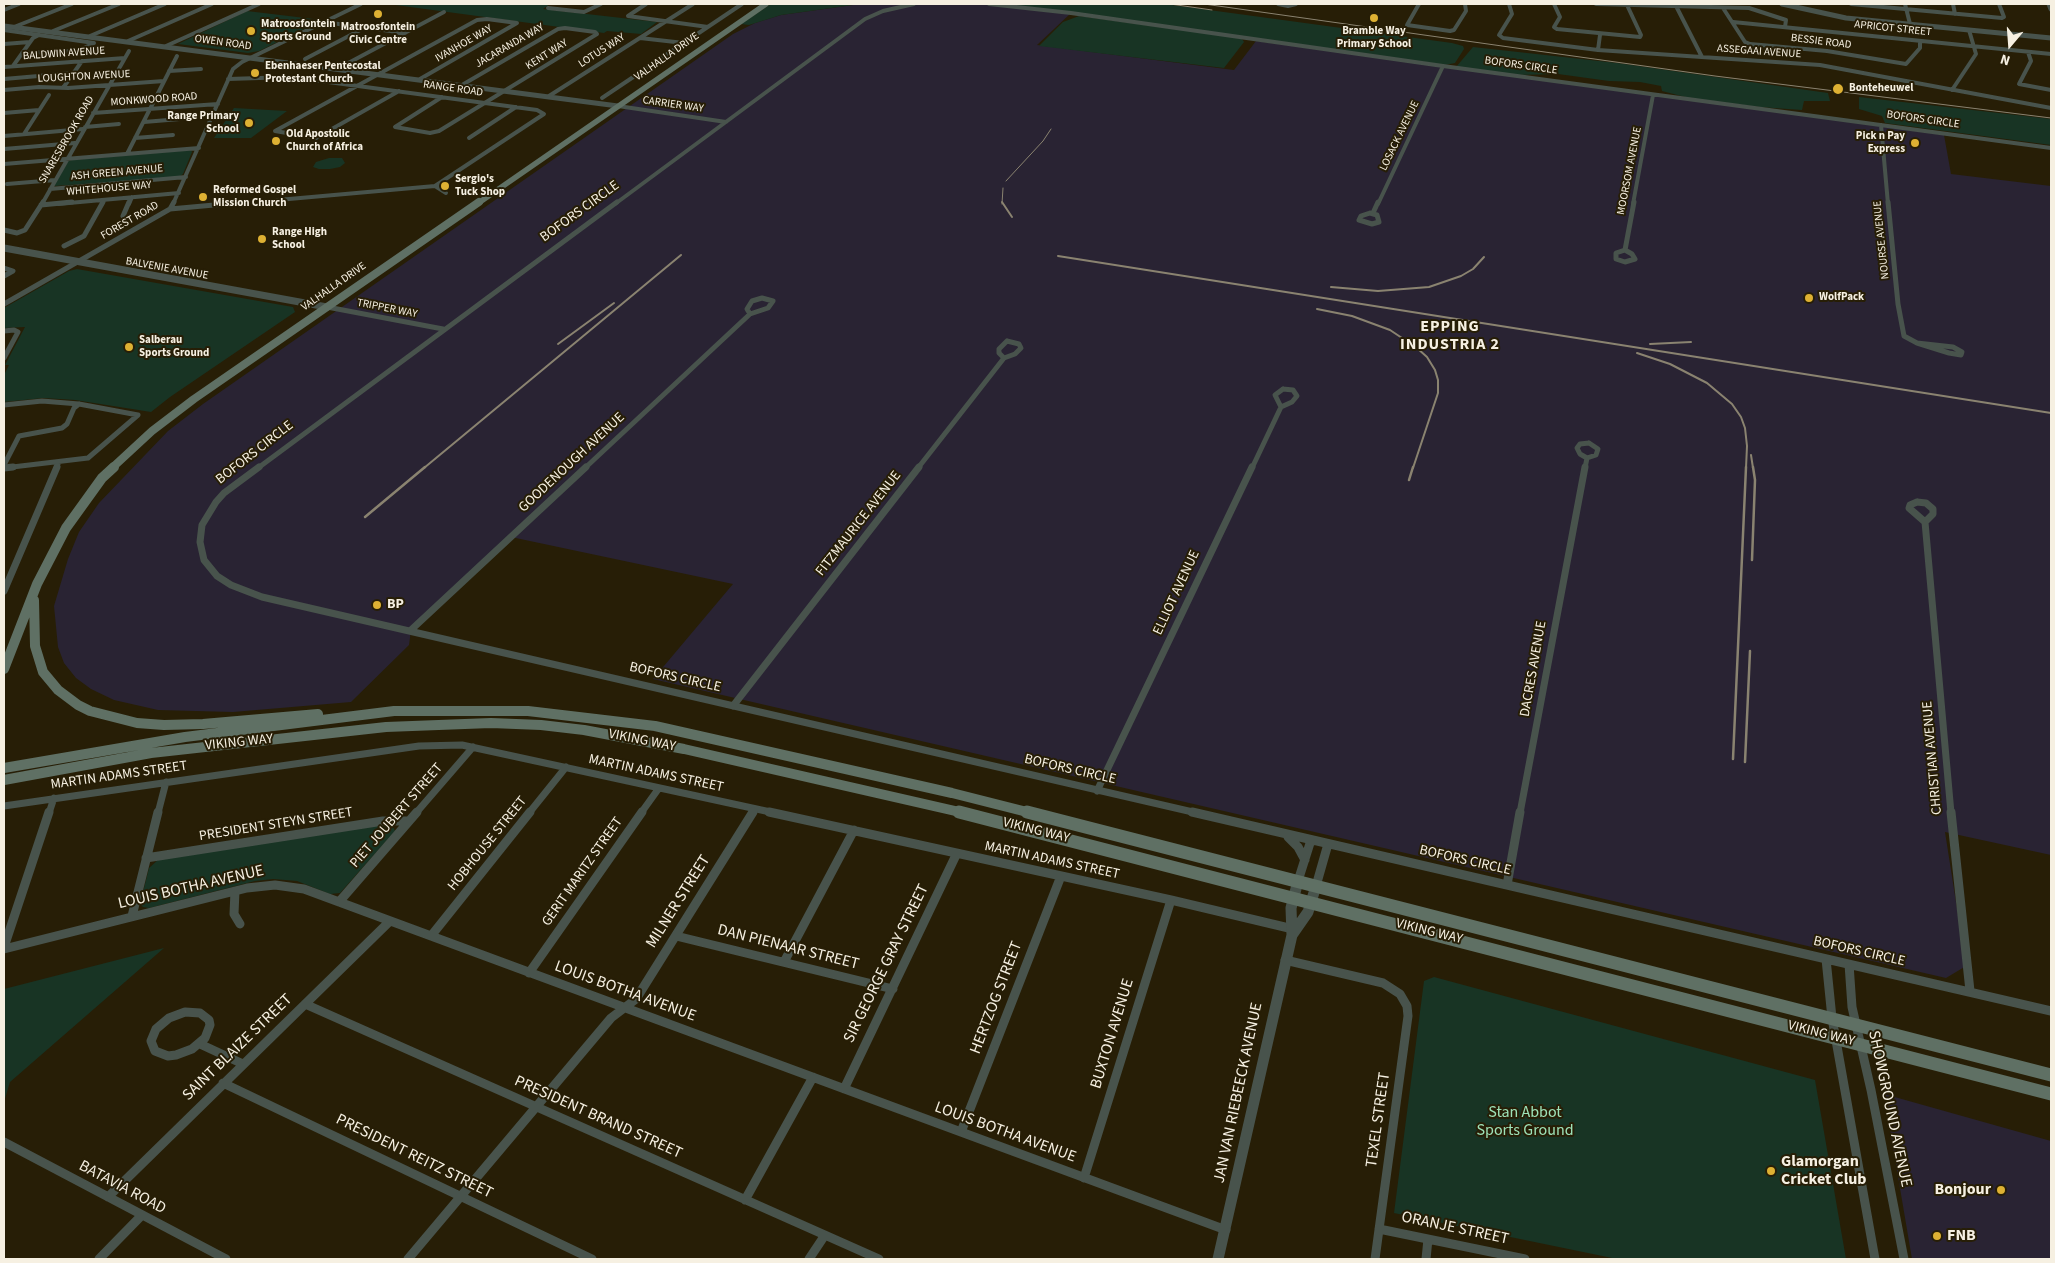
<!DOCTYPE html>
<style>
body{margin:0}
#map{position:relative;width:2055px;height:1263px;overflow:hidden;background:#271e06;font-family:"Source Sans 3",sans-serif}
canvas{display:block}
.frame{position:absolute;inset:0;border:5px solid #f6f0e2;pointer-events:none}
.north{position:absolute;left:1985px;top:20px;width:50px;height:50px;-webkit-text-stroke:4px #271e06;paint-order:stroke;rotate:198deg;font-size:14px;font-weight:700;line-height:20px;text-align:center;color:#f6f0e2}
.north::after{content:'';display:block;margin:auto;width:18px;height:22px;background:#f6f0e2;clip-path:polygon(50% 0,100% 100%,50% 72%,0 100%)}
</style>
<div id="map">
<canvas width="2055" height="1263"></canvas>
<div class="frame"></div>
<div class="north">N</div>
</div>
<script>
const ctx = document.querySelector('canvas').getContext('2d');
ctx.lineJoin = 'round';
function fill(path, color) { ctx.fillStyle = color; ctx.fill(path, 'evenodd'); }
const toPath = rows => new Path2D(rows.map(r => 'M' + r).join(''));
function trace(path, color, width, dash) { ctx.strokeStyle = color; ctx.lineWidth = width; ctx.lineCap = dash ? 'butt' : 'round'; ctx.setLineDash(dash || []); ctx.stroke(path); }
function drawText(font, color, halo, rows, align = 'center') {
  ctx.font = font + ' "Source Sans 3",sans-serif'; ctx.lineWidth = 4; ctx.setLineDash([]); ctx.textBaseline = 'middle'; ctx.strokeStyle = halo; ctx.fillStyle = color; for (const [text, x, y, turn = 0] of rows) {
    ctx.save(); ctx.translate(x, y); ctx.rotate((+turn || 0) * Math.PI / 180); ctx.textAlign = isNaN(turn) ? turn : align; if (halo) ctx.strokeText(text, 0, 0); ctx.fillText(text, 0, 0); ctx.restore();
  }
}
fill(toPath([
 [860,4,989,4,1071,13,1037,45,1234,70,1256,41,1944,135,1951,174,2051,186,2051,855,1945,832,1966,966,1946,978,653,679,733,584,511,537,411,630,409,645,351,702,233,712,158,710,114,700,91,689,76,678,64,663,58,647,54,606,68,559,79,532,99,503,168,431,203,404,733,34,755,23,781,15],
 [1884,1094,2051,1141,2051,1259,1912,1259]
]), '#292333');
fill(toPath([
 [388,4,550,4,543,9,657,22,641,34,607,31,604,33],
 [771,4,860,4,781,15,749,25,741,24],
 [997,4,1165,4,1452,43,1463,46,1464,49,1455,63,1445,65],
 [247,11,322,20,259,51,248,53,178,44],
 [1079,16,1233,37,1242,39,1244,42,1224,68,1039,46,1063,22],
 [1473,47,1617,63,1828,93,1830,101,1804,101,1802,110,1759,107,1689,98,1662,91,1661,86,1640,82,1609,81,1558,74,1518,75,1456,67],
 [1859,97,2051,119,2051,145,1885,123,1882,116,1859,109],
 [234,108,287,111,251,138,214,138],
 [191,150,192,152,183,174,179,177,54,186,68,161,72,160],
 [329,158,342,158,345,163,340,167,330,169,319,169,313,167,316,162],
 [77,269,293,307,295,312,170,397,151,412,75,400,43,398,4,402,4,375,9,365,5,365,25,327,4,328,4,308,69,271],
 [385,823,392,825,395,831,340,893,330,894,297,881,273,879,255,881,149,908,143,907,140,904,149,868,159,859],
 [164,948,10,1082,4,1102,4,989],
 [1434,977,1815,1080,1846,1259,1617,1259,1394,1213,1424,981]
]), '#183424');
trace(toPath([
 [989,4,1071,13,1443,66,2051,148],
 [1278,4,1288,6,1296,4],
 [1419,4,1407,25,1450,31,1454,30,1466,11,1465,4],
 [1509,4,1512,14,1499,35,1503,38,1598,50,1820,65,2051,108],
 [1554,4,1560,17,1554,27,1557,29,1640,37,1641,35,1627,5],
 [1596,4,1749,8,1786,20,1785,27],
 [1675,4,1702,57],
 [1851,4,2002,18,2004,17,1999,4],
 [1905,4,1910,24],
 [1953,4,1955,14],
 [548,8,584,12,601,4],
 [1723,8,1745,42,1750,44,1827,51,1906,64,1920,48,1920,41],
 [4,10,19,4],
 [628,16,708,27],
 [628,16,646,4],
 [324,22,405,33],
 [1733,22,2051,54],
 [14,27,72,4],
 [4,30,94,43,78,51,22,53],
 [53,31,119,4],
 [90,36,165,4],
 [640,38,684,43],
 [128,41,212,4],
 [4,44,30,42],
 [166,46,259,4],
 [1598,50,1600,35],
 [2028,52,2031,61,2019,84,2051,90],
 [305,59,364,28],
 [13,66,33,38,39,35],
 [4,67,125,58],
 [337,69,444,12],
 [169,71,201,69],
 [4,79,73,73],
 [228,79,291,77,537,110,544,114,435,186,233,204],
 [462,85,558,29,565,28,595,32,597,34],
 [63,88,82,61],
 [4,90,39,87,68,88,164,81],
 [1952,90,1976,54,1969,30],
 [399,91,316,138,275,131,477,20,487,19,517,23,420,79],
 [549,96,693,4],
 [442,97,395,127,430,133,439,131,597,34],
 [602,98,742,4],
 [618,106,726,122],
 [4,113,39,110],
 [93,113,218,104],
 [144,122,180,119],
 [1881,125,1888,204],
 [85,127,119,124],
 [24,134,49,95],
 [4,136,83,129],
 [135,138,173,135],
 [469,138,516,107],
 [4,149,75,143],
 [127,154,177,56],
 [4,164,199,148],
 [7,184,55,180],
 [435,186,446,193],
 [50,189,186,177],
 [42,204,129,51],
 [58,204,179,193],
 [102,204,104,200],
 [129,204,132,197],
 [173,204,233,69,242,62,361,4],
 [615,204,865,19,883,11,914,4],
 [1378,204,1443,66],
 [1633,204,1653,95]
]), '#48534c', 4);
trace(toPath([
 [1888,202,1898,304,1904,336,1917,343],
 [41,205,72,202],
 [170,209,247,202],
 [1370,213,1377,215,1379,222,1372,224,1359,220,1361,216,1370,213],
 [1373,213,1378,202],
 [123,216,129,202],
 [4,230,17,233,25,230,43,202],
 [64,246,84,236,103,202],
 [1625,250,1634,202],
 [1625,250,1632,254,1635,259,1625,262,1616,259,1616,253,1625,250],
 [4,268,13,271,4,276],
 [762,298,773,301,768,308,750,314,747,309,752,301,762,298],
 [4,304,170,209,174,202],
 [327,307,443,329],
 [4,331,14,330,18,332,4,358],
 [1007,341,1019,344,1021,348,1015,354,1004,358,999,353,999,349,1007,341],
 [1917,343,1953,347,1962,352,1961,355,1949,353,1917,343],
 [1283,389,1293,390,1297,396,1292,402,1281,407,1275,395,1283,389],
 [4,405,42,401,79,404,138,415,88,458,4,468],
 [1589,443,1598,449,1596,455,1587,458,1580,454,1577,448,1580,444,1589,443],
 [4,465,19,436,62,428,67,424,74,408,79,404],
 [56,468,59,462],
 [258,468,617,202],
 [585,468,750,314],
 [918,468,1004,358],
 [1252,468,1281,407],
 [1585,468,1587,458]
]), '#48534c', 5);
trace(toPath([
 [259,467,224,493,216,502,202,525,200,542,204,560,217,576,231,585,262,597,1197,813],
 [4,468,13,467],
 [1917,502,1926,503,1933,509,1933,514,1925,522,1909,508,1910,505,1917,502],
 [1925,522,1951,813],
 [4,591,57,467],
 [411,630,586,467],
 [733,706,919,467],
 [1097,791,1252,467],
 [4,806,419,746,462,745,775,813],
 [49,813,54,798],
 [158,813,166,782],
 [416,813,473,747],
 [529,813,566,767],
 [641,813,659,788],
 [752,813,755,809],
 [1520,813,1585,467]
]), '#48534c', 7);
trace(toPath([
 [769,812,1171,900,1293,929],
 [1192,812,2051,1011],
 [1951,812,1970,991],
 [1288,837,1298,847,1305,860],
 [146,858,383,821,409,821],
 [1298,881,1311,840],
 [1507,885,1520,812],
 [1316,886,1328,844],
 [235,891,234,914,240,924],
 [339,902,417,812],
 [132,916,158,812],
 [431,936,530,812],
 [676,936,893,989],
 [4,947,49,812],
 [4,949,247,888,275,885,304,889,1226,1230],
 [1826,959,1832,1018,1875,1259],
 [1285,960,1383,983,1400,994,1407,1006,1408,1016,1375,1259],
 [784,962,854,830],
 [1849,964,1852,1007,1871,1090,1904,1259],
 [529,973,642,812],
 [305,1004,879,1259],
 [185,1012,200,1013,209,1020,210,1025,205,1038,192,1049,176,1055,168,1056,155,1051,151,1041,156,1029,169,1018,185,1012],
 [200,1044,243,1064],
 [223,1083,592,1259],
 [844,1089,957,853],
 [961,1132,1061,876],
 [4,1142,226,1259],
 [1084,1178,1171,900],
 [108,1197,390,921],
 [745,1200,813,1077],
 [1379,1229,1525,1259],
 [99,1259,142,1215],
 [408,1259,611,1018,636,999,753,812],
 [809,1259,825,1235],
 [1426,1259,1428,1239]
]), '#48534c', 9);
trace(toPath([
 [1782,4,1846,18,2051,38],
 [2049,4,2051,9],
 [4,26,618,106]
]), '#48534c', 5);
trace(toPath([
 [4,248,327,307]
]), '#48534c', 7);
trace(toPath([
 [1292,935,1308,912,1316,886],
 [1218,1259,1292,935,1291,908,1298,881]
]), '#48534c', 11);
trace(toPath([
 [477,204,766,4]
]), '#5f7064', 5.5);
trace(toPath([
 [112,468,152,431,194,399,479,202]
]), '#5f7064', 8);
trace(toPath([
 [34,600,35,646,43,672,58,690,78,705,90,711,137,723,164,725,203,724,318,714],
 [4,669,37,584,66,528,102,478,114,467],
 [4,768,185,737,394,711,528,711,655,726,952,793,1031,813],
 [4,780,151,753,386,727,491,723,541,725,584,730,684,749,964,813]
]), '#5f7064', 10);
trace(toPath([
 [959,812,2051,1094],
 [1027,812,2051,1075]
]), '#5f7064', 13);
trace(toPath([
 [1170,4,1212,10],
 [1204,4,1715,76,2051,118],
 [1006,181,1043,141,1051,129],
 [1002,204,1003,188]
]), '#8a8370', 1);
trace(toPath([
 [1002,202,1012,217],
 [1058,256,2051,413],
 [1331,287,1378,291,1429,287,1461,276,1473,269,1484,257],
 [1317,309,1352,316,1390,330,1417,348,1427,357,1435,370,1438,380,1438,393,1413,468],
 [558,344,614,303],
 [1650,344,1691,342],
 [1637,353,1670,364,1707,383,1732,404,1741,417,1745,428,1747,446,1746,468],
 [1751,455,1753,468],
 [424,468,681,255]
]), '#8a8370', 2);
trace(toPath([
 [1409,480,1413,467],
 [365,517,425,467],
 [1752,560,1755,480,1753,467],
 [1733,759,1746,467],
 [1745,762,1750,651]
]), '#8a8370', 2.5);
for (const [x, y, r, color] of [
 [378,14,5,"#deb133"],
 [1374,18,5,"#deb133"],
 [251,31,5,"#deb133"],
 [255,73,5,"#deb133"],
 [1838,89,6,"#deb133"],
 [249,123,5,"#deb133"],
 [276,141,5,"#deb133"],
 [1915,143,5,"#deb133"],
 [445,186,5,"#deb133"],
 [203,197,5,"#deb133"],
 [262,239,5,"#deb133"],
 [1809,298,5,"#deb133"],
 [129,347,5,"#deb133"],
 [377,605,5,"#deb133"],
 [1771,1171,5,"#deb133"],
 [2001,1190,5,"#deb133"],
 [1937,1236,5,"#deb133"]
]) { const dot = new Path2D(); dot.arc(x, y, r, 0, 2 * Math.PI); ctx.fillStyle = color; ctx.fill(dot); trace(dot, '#271e06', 2); }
drawText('bold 11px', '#f6f0e2', '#271e06', [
 ["Matroosfontein",261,25],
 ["Sports Ground",261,38],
 ["Matroosfontein",378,28,"center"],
 ["Civic Centre",378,41,"center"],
 ["Bramble Way",1374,32,"center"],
 ["Primary School",1374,45,"center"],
 ["Ebenhaeser Pentecostal",265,67],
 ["Protestant Church",265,80],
 ["Bonteheuwel",1849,89],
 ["Range Primary",239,117,"right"],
 ["School",239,130,"right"],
 ["Old Apostolic",286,135],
 ["Church of Africa",286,148],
 ["Pick n Pay",1905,137,"right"],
 ["Express",1905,150,"right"],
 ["Sergio's",455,180],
 ["Tuck Shop",455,193],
 ["Reformed Gospel",213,191],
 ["Mission Church",213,204],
 ["Range High",272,233],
 ["School",272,246],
 ["WolfPack",1819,298],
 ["Salberau",139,341],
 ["Sports Ground",139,354]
], 'left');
drawText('11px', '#f6f0e2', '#271e06', [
 ["APRICOT STREET",1893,29,6],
 ["BESSIE ROAD",1821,42,7],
 ["OWEN ROAD",223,43,8],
 ["IVANHOE WAY",464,44,-30],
 ["JACARANDA WAY",510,46,-30],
 ["LOTUS WAY",602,51,-33],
 ["ASSEGAAI AVENUE",1759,52,4],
 ["BALDWIN AVENUE",64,54,-4],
 ["KENT WAY",547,55,-32],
 ["VALHALLA DRIVE",667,57,-35],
 ["BOFORS CIRCLE",1521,66,8],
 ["LOUGHTON AVENUE",84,77,-3],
 ["RANGE ROAD",453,89,8],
 ["MONKWOOD ROAD",154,100,-4],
 ["CARRIER WAY",673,105,8],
 ["BOFORS CIRCLE",1923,120,8],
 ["LOSACK AVENUE",1400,136,-64],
 ["SNARESBROOK ROAD",67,140,-60],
 ["MOORSOM AVENUE",1630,171,-79],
 ["ASH GREEN AVENUE",117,173,-5],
 ["WHITEHOUSE WAY",109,189,-5],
 ["FOREST ROAD",130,221,-30],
 ["NOURSE AVENUE",1882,240,-96],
 ["BALVENIE AVENUE",167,269,10],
 ["VALHALLA DRIVE",334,287,-35],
 ["TRIPPER WAY",387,309,11]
]);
drawText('14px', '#f6f0e2', '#271e06', [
 ["BOFORS CIRCLE",580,212,-36],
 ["BOFORS CIRCLE",255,453,-38],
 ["GOODENOUGH AVENUE",572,463,-43],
 ["FITZMAURICE AVENUE",859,524,-52],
 ["ELLIOT AVENUE",1177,593,-65],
 ["DACRES AVENUE",1534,669,-80],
 ["BOFORS CIRCLE",675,678,13],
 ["VIKING WAY",642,741,11],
 ["VIKING WAY",239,743,-6],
 ["CHRISTIAN AVENUE",1933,758,-95],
 ["BOFORS CIRCLE",1070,770,13],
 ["MARTIN ADAMS STREET",656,774,12],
 ["MARTIN ADAMS STREET",119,776,-8],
 ["PIET JOUBERT STREET",397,816,-49],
 ["PRESIDENT STEYN STREET",276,825,-9],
 ["VIKING WAY",1036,831,14],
 ["HOBHOUSE STREET",488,844,-51],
 ["MARTIN ADAMS STREET",1052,861,12],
 ["BOFORS CIRCLE",1465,861,13],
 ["GERIT MARITZ STREET",583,872,-55],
 ["VIKING WAY",1429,932,14],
 ["BOFORS CIRCLE",1859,952,13],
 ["VIKING WAY",1821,1034,14]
]);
drawText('bold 14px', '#f6f0e2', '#271e06', [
 ["BP",387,605]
], 'left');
ctx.letterSpacing = '1px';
drawText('bold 16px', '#f6f0e2', '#271e06', [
 ["EPPING",1450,327],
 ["INDUSTRIA 2",1450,345]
]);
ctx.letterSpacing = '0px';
drawText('16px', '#f6f0e2', '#271e06', [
 ["LOUIS BOTHA AVENUE",191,888,-13],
 ["MILNER STREET",679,902,-58],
 ["DAN PIENAAR STREET",788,948,14],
 ["SIR GEORGE GRAY STREET",887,964,-64],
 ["LOUIS BOTHA AVENUE",625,992,20],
 ["HERTZOG STREET",997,998,-69],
 ["BUXTON AVENUE",1113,1034,-73],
 ["SAINT BLAIZE STREET",238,1048,-44],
 ["JAN VAN RIEBEECK AVENUE",1239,1093,-78],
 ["SHOWGROUND AVENUE",1889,1109,78],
 ["PRESIDENT BRAND STREET",598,1118,24],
 ["TEXEL STREET",1379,1120,-82],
 ["LOUIS BOTHA AVENUE",1005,1133,20],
 ["PRESIDENT REITZ STREET",414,1157,26],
 ["BATAVIA ROAD",122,1188,28],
 ["ORANJE STREET",1455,1229,12]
]);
drawText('16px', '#9de2b8', '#271e06', [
 ["Stan Abbot",1525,1113],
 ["Sports Ground",1525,1131]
]);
drawText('bold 16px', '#f6f0e2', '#271e06', [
 ["Glamorgan",1781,1162],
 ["Cricket Club",1781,1180],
 ["Bonjour",1991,1190,"right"],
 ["FNB",1947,1236]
], 'left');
</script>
